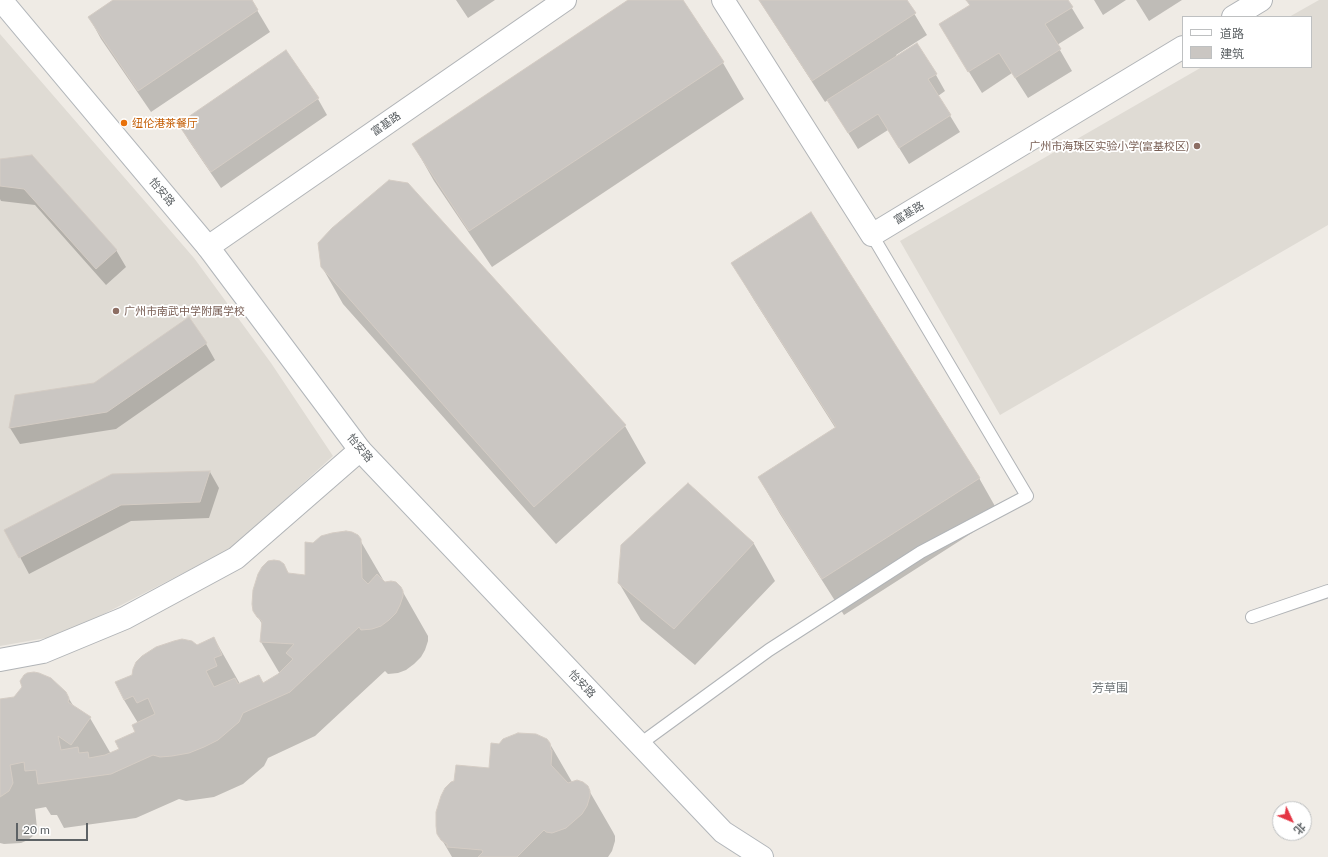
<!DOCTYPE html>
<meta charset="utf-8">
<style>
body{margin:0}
#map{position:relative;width:1328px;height:857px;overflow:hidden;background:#efebe5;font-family:Lato,"Noto Sans SC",sans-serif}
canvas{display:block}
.legend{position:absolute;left:1182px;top:16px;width:130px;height:52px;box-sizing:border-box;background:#fff;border:1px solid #bec0c1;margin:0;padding:5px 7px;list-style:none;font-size:12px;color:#5d6265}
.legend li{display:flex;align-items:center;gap:8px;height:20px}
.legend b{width:20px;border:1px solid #bec0c1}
.north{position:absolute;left:1272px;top:801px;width:40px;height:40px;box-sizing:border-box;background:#fff;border:1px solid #bec0c1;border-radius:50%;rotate:134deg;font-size:11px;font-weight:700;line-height:16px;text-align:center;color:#5d6265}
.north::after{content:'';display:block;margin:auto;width:14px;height:18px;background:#e43644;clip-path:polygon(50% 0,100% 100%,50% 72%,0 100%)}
.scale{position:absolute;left:16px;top:823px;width:72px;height:18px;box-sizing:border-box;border:2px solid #5d6265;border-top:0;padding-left:5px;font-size:12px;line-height:14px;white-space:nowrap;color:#5d6265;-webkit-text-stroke:3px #fff;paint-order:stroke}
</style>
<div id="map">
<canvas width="1328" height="857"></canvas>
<ul class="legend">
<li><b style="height:5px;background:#fff"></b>道路</li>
<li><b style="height:11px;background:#cac6c2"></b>建筑</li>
</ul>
<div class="north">北</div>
<div class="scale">20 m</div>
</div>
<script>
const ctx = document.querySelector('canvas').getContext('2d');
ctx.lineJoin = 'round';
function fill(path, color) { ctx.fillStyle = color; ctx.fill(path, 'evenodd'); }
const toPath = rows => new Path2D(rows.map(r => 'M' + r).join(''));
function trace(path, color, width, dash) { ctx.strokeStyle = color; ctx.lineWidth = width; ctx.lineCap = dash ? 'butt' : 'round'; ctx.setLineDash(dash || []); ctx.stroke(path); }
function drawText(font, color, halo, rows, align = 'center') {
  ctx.font = font + ' Lato,"Noto Sans SC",sans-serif'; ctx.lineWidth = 3.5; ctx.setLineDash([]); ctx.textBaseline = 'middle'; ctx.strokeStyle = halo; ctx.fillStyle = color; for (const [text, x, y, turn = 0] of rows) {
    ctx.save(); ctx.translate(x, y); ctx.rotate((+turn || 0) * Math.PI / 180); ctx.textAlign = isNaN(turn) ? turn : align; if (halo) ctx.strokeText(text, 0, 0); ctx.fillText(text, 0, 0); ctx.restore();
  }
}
fill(toPath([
 [1319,0,1328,0,1328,225,1000,415,900,241,1202,67,1311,67,1311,17,1289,17],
 [0,34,194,258,271,363,333,456,232,548,63,635,0,646]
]), '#dfdbd4');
fill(toPath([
 [115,0,251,0,270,32,151,112,101,39,89,17],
 [456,0,495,0,468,18],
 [629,0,681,0,723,63,744,99,492,267,434,181,413,144],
 [759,0,906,0,927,35,896,55,897,57,936,75,945,91,938,96,960,132,909,164,888,130,858,149,828,100,825,102],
 [967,0,1067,0,1084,28,1057,45,1072,71,1028,98,1012,73,982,93,940,25,970,6],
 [1094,0,1126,0,1103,15],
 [1136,0,1182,0,1149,21],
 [318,99,327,115,221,188,189,141,179,124],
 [0,160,116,250,126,267,106,285,35,205,1,201,0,199],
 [408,184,625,426,646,463,556,544,343,304,322,267],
 [732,263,979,478,1000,515,844,615,780,514,759,478,836,429,754,300],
 [188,319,206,344,215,360,116,429,20,444,10,428,16,396,94,384],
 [210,472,219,488,209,518,131,521,29,574,20,557,112,475],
 [688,485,754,544,775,581,695,665,641,620,619,583],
 [360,540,385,583,400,587,428,636,428,641,425,650,421,657,414,664,406,670,398,673,388,674,385,671,315,736,268,758,264,766,243,784,214,797,186,801,179,799,136,818,64,828,57,815,51,815,46,807,35,809,37,828,34,835,28,840,21,843,4,844,0,843,0,700,65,692,74,707,90,718,111,754,121,750,137,732,138,723,124,700,197,646,214,638,240,684,259,676,264,684,280,674,261,642,262,624,254,610,284,565,289,574,306,576],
 [550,744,572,782,587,787,613,832,615,836,615,841,612,851,608,857,452,857,438,833,490,769]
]), '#0003');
const building = toPath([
 [113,0,252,0,258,10,138,91,88,17,113,0],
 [628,0,683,0,724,62,469,231,412,144,628,0],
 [759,0,907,0,916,13,812,81,759,0],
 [966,0,1068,0,1073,7,1045,24,1061,49,1015,78,999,53,968,72,939,24,970,5,966,0],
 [917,43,937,74,928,79,951,115,899,148,878,114,848,133,827,100,917,43],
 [286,50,319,98,211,172,178,124,286,50],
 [32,155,117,250,96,269,24,189,0,186,0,159,32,155],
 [389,180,408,183,626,425,534,507,321,267,318,243,332,228,389,180],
 [811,212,980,478,822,579,758,477,836,427,731,263,811,212],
 [189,317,207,343,107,412,9,428,15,395,94,383,189,317],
 [210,471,200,502,121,505,19,558,4,530,112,474,210,471],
 [688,483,754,543,674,629,618,583,621,545,688,483],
 [346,531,352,532,358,535,361,539,362,578,368,584,377,574,385,582,391,581,396,582,401,587,403,591,403,596,400,605,396,613,389,620,381,626,372,629,361,630,359,627,290,692,243,713,239,722,218,740,204,747,189,753,172,756,160,757,153,755,111,774,38,784,36,770,25,771,24,762,10,765,13,783,9,791,0,797,0,699,14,697,22,687,20,681,24,675,27,673,34,672,39,673,51,678,66,692,69,698,68,702,91,717,71,745,58,736,61,750,78,747,79,753,88,752,89,758,105,755,119,749,115,741,135,732,132,725,155,714,148,698,137,703,133,696,124,700,115,682,132,675,133,669,136,662,142,656,156,647,174,641,182,639,192,641,197,645,214,637,222,655,214,658,217,666,206,671,214,687,235,678,238,684,259,675,263,683,278,674,293,659,286,653,294,644,260,642,262,621,257,617,253,611,252,604,253,590,258,574,262,567,268,561,274,560,280,561,284,564,288,573,305,575,305,542,313,543,321,536,332,533,346,531],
 [518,733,536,734,547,739,550,743,551,750,552,750,551,765,568,783,577,780,583,782,588,786,590,791,590,796,587,806,582,814,566,828,552,833,546,832,544,830,517,857,478,857,483,852,482,850,447,847,447,844,445,843,441,840,437,834,436,826,436,812,441,796,445,788,451,782,454,781,456,765,489,768,491,743,499,744,503,739,518,733]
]);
fill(building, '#cac6c2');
trace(building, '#d4ccc4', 1);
const lane = toPath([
 [1252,617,1328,591],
 [640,744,769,650,921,552,1027,496,872,235]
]);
const street = toPath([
 [723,0,872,235,1183,47],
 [1233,17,1261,0],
 [208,247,565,0],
 [0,660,43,652,125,618,236,558,360,450]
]);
const secondary = toPath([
 [1,0,208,247,360,450,723,832,762,857]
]);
trace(lane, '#b1b4b7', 14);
trace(street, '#b1b4b7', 24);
trace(secondary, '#b2b6ba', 24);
trace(lane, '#fff', 12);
trace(street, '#fff', 22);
trace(secondary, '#fff', 22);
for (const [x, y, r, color] of [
 [124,123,4,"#e8710a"],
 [1197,146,4,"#8d6e63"],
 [116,311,4,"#8d6e63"]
]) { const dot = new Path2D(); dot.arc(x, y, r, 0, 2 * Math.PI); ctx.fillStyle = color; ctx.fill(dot); trace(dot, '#fff', 1.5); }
drawText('11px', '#c56008', '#fff', [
 ["纽伦港茶餐厅",132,123]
], 'left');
drawText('11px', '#5d6265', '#fff', [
 ["富基路",386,124,-35],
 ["怡安路",162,192,50],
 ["富基路",909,213,-31],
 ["怡安路",360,448,50],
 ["怡安路",582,684,46]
]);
drawText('11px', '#785e54', '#fff', [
 ["广州市海珠区实验小学(富基校区)",1189,146],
 ["广州市南武中学附属学校",124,311,"left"]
], 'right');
drawText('12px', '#6e7477', '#fff', [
 ["芳草围",1110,688]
]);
</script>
